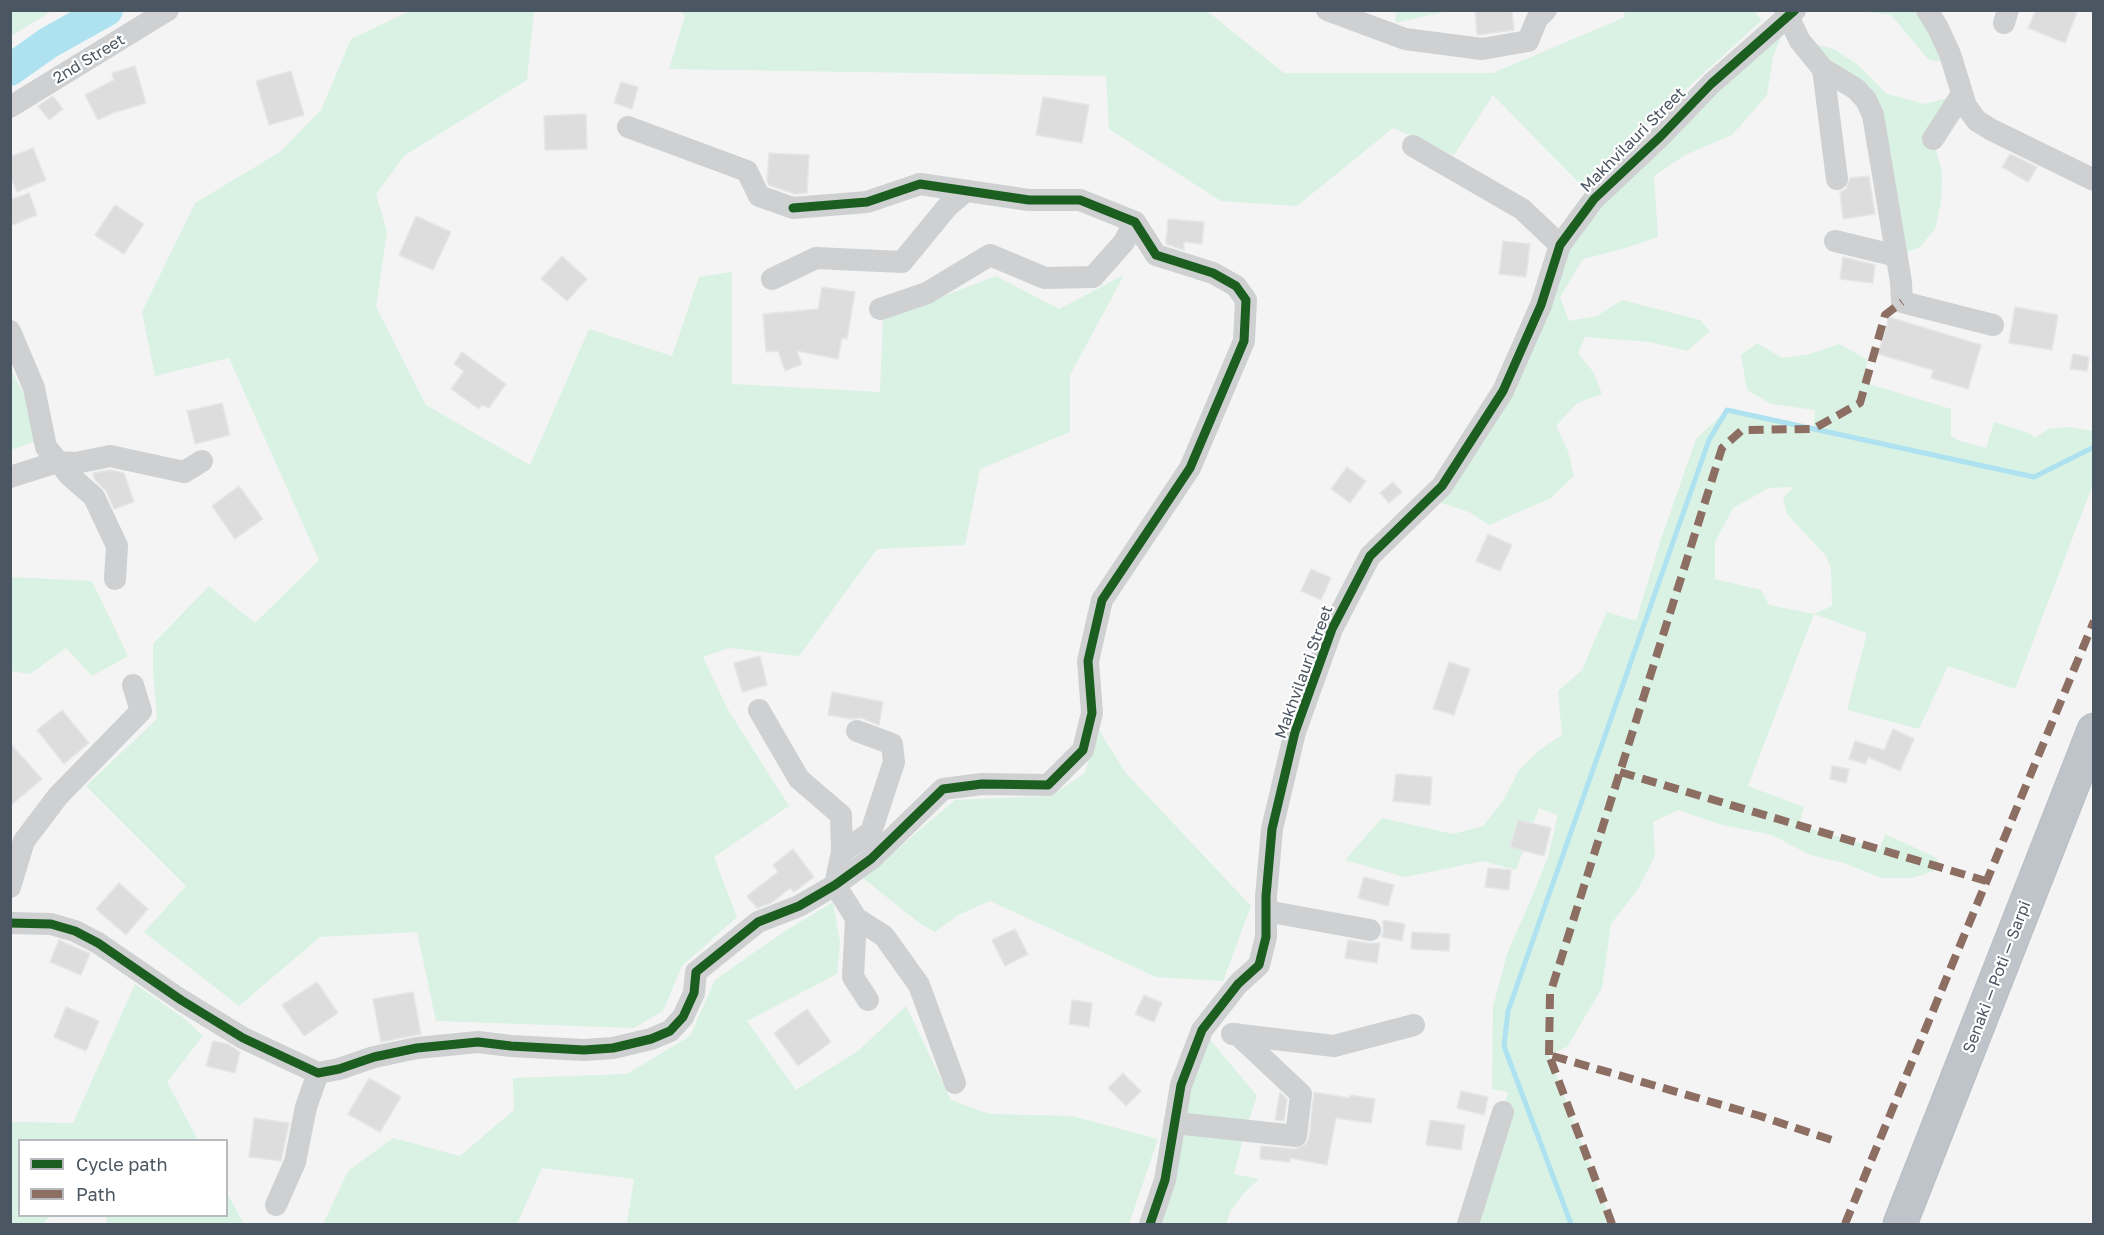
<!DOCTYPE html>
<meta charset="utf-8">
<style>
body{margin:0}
#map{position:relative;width:2104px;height:1235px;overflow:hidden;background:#f4f4f4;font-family:"Golos Text",sans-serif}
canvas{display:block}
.frame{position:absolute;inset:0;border:12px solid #4a5661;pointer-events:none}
.legend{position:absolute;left:18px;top:1139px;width:210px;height:78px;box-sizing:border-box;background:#fff;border:2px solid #b7bbc0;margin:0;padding:8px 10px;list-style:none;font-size:18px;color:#4a5661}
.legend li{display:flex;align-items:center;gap:12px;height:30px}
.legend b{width:30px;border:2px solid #b7bbc0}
</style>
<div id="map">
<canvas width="2104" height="1235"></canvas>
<div class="frame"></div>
<ul class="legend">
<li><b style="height:8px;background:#1b5e20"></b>Cycle path</li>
<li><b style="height:8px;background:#8d6e63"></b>Path</li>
</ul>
</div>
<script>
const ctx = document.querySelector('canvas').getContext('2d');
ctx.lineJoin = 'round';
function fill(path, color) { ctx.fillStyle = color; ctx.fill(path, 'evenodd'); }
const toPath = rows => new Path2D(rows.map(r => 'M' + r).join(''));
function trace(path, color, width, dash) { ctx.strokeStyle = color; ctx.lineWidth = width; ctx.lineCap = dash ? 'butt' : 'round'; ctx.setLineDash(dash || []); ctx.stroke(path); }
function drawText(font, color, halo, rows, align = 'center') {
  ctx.font = font + ' "Golos Text",sans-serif'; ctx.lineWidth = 4.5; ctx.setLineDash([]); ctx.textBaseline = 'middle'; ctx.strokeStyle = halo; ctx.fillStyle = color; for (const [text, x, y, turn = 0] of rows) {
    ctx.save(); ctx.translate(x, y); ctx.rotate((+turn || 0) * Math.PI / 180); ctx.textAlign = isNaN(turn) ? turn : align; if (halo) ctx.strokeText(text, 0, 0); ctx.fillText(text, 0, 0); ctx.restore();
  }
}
fill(toPath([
 [11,10,52,10,52,11,11,36],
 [678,10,1207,11,1284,73,1493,73,1625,17,1624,11,1754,11,1762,20,1581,185,1493,95,1454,155,1393,128,1297,206,1221,201,1109,129,1106,76,669,69,685,16],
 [410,11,534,11,527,80,405,155,376,194,387,232,376,307,426,405,530,465,589,329,672,356,699,277,732,272,732,384,880,392,883,319,996,276,1059,309,1124,275,1070,375,1070,432,980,469,965,545,877,549,799,656,729,648,703,657,727,708,789,806,714,857,737,917,682,966,663,1011,634,1028,436,1021,417,932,320,937,239,1006,144,932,186,886,86,786,157,719,153,671,153,644,209,586,255,623,319,560,229,358,155,376,142,312,195,203,280,152,321,110,351,39],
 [1397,11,1397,10,1448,11,1395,23],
 [1860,11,1939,11,1953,63,1929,60,1891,15],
 [1789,16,1773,57,1767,95,1732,135,1685,155,1654,176,1658,237,1626,248,1583,259,1560,297,1569,321,1597,316,1622,300,1700,320,1710,331,1687,351,1650,342,1585,337,1578,353,1594,373,1602,394,1577,403,1556,426,1568,451,1574,476,1551,498,1489,525,1469,512,1429,499,1502,391,1560,245],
 [1800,41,1834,49,1858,65,1887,94,1925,104,1962,94,1933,139,1942,172,1941,203,1935,229,1920,247,1897,256,1873,115],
 [1757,343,1782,358,1810,354,1839,344,1868,360,1862,382,1951,409,1951,436,1960,441,1986,448,1994,422,2029,433,2035,438,2048,429,2068,427,2093,431,2093,484,2015,689,1948,666,1919,729,1847,710,1867,633,1814,614,1748,786,1804,807,1799,825,1880,849,1885,834,1935,857,1943,868,1912,878,1882,878,1844,863,1810,855,1772,835,1722,825,1678,810,1653,822,1655,856,1638,889,1611,924,1602,988,1567,1047,1549,1055,1612,1224,1468,1224,1508,1092,1492,1089,1493,1007,1507,954,1532,897,1548,857,1558,815,1539,808,1516,870,1483,861,1405,877,1345,860,1382,818,1453,834,1483,826,1503,801,1519,770,1541,749,1562,735,1558,691,1582,670,1607,612,1636,621,1660,542,1696,439,1727,410,1813,429,1815,410,1771,404,1747,390,1741,355],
 [1794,487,1783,498,1787,514,1826,556,1831,569,1832,606,1814,614,1769,605,1761,590,1715,579,1715,542,1733,508,1769,488],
 [10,368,26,398,34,442,11,450],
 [10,577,92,581,128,656,92,676,66,648,30,674,11,671],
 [1099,730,1125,772,1251,906,1223,981,1156,977,990,901,958,915,935,932,918,922,863,878,955,800,1051,796,1085,773],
 [833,902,840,942,837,974,747,1021,796,1090,858,1051,906,1006,951,1100,989,1114,1072,1116,1158,1139,1129,1224,627,1224,634,1179,542,1168,517,1224,326,1224,324,1222,348,1171,393,1138,460,1156,514,1110,513,1078,627,1074,690,1036,715,980,782,933],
 [135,984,185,1019,203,1036,167,1082,198,1140,20,1140,20,1216,50,1216,43,1224,11,1224,11,1122,73,1123],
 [1202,1030,1257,1096,1245,1131,1234,1174,1259,1179,1243,1194,1231,1210,1226,1224,1150,1224],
 [227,1193,244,1224,107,1224,106,1216,226,1216]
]), '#d9f2e3');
trace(toPath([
 [1571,1224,1504,1046,1508,1011,1709,440,1727,410,2034,477,2094,447]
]), '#aee2f0', 5);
trace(toPath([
 [10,70,48,43,107,10]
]), '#aee2f0', 32);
const building = toPath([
 [1475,10,1512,10,1514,30,1477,35,1475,10],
 [2036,10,2078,10,2065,43,2028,28,2036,10],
 [135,66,146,103,113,113,98,120,85,95,114,80,112,73,135,66],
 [291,71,304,115,269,125,256,81,291,71],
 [621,82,638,87,632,109,614,103,621,82],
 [53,96,63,109,49,120,38,106,53,96],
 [1043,97,1089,105,1082,143,1036,135,1043,97],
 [586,114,587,149,545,150,544,116,586,114],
 [33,148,46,180,17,192,10,176,10,157,33,148],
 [769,153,809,155,807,193,795,194,769,185,767,181,769,153],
 [2010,154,2037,167,2028,182,2002,167,2010,154],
 [1869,176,1875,214,1843,219,1840,192,1846,189,1850,178,1869,176],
 [29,193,37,215,10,226,10,200,29,193],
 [115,205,144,224,124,254,95,235,115,205],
 [416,216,451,232,433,270,399,255,416,216],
 [1168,219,1204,222,1202,244,1184,242,1184,250,1166,244,1168,219],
 [1503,241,1530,244,1526,277,1499,274,1503,241],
 [562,256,587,279,567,301,541,279,562,256],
 [1843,257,1875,265,1873,283,1840,279,1843,257],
 [822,287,855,292,847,339,842,338,838,359,797,351,802,364,785,371,778,351,766,352,763,314,818,309,822,287],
 [2015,307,2058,315,2052,350,2009,343,2015,307],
 [1889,317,1981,345,1968,389,1931,378,1933,370,1878,354,1889,317],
 [462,352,506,384,489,408,482,405,479,409,451,389,464,371,454,364,462,352],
 [2073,354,2089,357,2087,371,2070,369,2073,354],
 [222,403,230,435,195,444,187,411,222,403],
 [1347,467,1366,481,1350,503,1331,489,1347,467],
 [110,470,124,473,134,502,114,509,106,491,95,480,93,473,110,470],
 [1393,482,1402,492,1389,503,1380,493,1393,482],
 [239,486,263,519,235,539,212,506,239,486],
 [1488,534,1512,545,1500,571,1476,561,1488,534],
 [1311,569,1331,578,1321,600,1301,591,1311,569],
 [760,656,767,685,742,692,734,663,760,656],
 [1449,662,1470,669,1454,715,1433,709,1449,662],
 [832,692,883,702,879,725,861,718,851,719,828,715,832,692],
 [62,710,89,743,64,764,37,730,62,710],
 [1893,729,1914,739,1900,771,1868,757,1866,764,1849,759,1855,741,1884,750,1893,729],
 [10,743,42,779,10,806,10,743],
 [1832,766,1849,769,1846,783,1830,779,1832,766],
 [1396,774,1432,777,1430,805,1393,801,1396,774],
 [1518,820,1551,828,1544,856,1510,847,1518,820],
 [793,849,814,877,794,892,790,888,771,903,757,908,747,896,778,872,773,865,793,849],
 [1488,868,1511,870,1509,890,1485,887,1488,868],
 [1364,877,1394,885,1388,906,1358,898,1364,877],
 [119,883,148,909,126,935,96,909,119,883],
 [1383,920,1405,924,1402,941,1381,937,1383,932,1383,920],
 [1015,929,1028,954,1005,966,992,940,1015,929],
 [1412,932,1450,934,1449,951,1411,949,1412,932],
 [59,940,90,954,81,975,50,962,59,940],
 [1348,940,1368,943,1380,943,1377,963,1345,958,1348,940],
 [317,982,338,1013,304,1036,282,1005,317,982],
 [413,992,421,1034,381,1042,373,999,413,992],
 [1144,995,1162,1003,1154,1022,1135,1014,1144,995],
 [1072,1000,1092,1003,1089,1027,1069,1024,1072,1000],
 [66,1007,99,1021,86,1051,54,1037,66,1007],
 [807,1009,831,1042,798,1066,774,1033,807,1009],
 [213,1041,228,1044,240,1052,235,1073,206,1066,213,1041],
 [1123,1073,1141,1091,1126,1106,1108,1088,1123,1073],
 [369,1078,401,1097,380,1132,348,1114,369,1078],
 [1461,1091,1488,1097,1484,1115,1457,1108,1461,1091],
 [1280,1092,1287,1099,1284,1121,1275,1120,1280,1092],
 [1314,1092,1349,1098,1350,1095,1375,1099,1371,1123,1336,1118,1327,1165,1290,1158,1290,1162,1260,1159,1261,1146,1295,1149,1306,1144,1309,1138,1314,1092],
 [254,1118,289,1123,281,1161,249,1157,254,1118],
 [1430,1120,1465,1125,1461,1150,1426,1145,1430,1120]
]);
fill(building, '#ddddde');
trace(building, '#e5e6e7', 1.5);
const highway = toPath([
 [1900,1224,2094,730]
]);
trace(highway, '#b9bec3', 35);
trace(toPath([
 [1327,10,1405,39,1482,49,1528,41,1537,19,1546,10],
 [1785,10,1800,41,1823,69,1856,89,1866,100,1873,115,1901,282,1902,302,1993,325],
 [1927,10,1938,28,1950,54,1966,106,1977,121,1992,130,2094,180],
 [2004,23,2008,10],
 [1823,69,1837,179],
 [10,107,168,10],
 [1933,139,1962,94],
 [1413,146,1522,209,1560,245],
 [1835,241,1897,256],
 [772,279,816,258,902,262,948,206,966,191],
 [880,309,927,293,990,255,1045,278,1093,277,1124,242,1135,222],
 [10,331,34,388,46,447,70,476,94,497,117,546,115,579],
 [10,477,57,462,76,463,110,456,184,472,202,461],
 [759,710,799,779,841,815,842,852,835,885,856,918,853,977,868,1000],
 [842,852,871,832,894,762,892,744,857,731],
 [10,887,24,841,58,796,141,711,133,685],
 [1266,911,1370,930],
 [856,918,884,936,919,985,955,1083],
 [10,923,51,924,75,931,98,943,181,1000,243,1038,318,1073,339,1069,374,1057,417,1048,478,1042,511,1046,584,1050,613,1048,651,1039,670,1031,683,1017,694,993,696,972,758,922,799,906,835,885,871,859,943,789,982,784,1048,785,1083,750,1092,713,1088,661,1102,600,1190,468,1244,341,1246,300,1236,286,1213,273,1156,255,1135,222,1080,200,1029,200,920,184,867,202,793,208,759,196,747,171,628,127],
 [1232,1034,1334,1046,1414,1025],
 [1175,1123,1296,1136,1301,1094,1237,1034],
 [276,1205,295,1162,306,1107,318,1073],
 [1150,1224,1165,1180,1181,1085,1202,1030,1238,984,1259,965,1266,937,1266,896,1272,829,1295,732,1332,629,1370,556,1442,486,1503,391,1541,305,1560,245,1594,199,1661,136,1711,84,1795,10],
 [1468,1224,1503,1112]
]), '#ced0d2', 22);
trace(highway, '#bec4c9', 33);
trace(toPath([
 [1620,772,1986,881],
 [1549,1055,1550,994,1722,448,1742,430,1813,429,1860,403,1885,315,1902,302],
 [1612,1224,1549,1055,1760,1116,1835,1141],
 [1845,1224,2094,621]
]), '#8d6e63', 8, [15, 8]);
trace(toPath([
 [10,923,51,924,75,931,98,943,181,1000,243,1038,318,1073,339,1069,374,1057,417,1048,478,1042,511,1046,584,1050,613,1048,651,1039,670,1031,683,1017,694,993,696,972,758,922,799,906,835,885,871,859,943,789,982,784,1048,785,1083,750,1092,713,1088,661,1102,600,1190,468,1244,341,1246,300,1236,286,1213,273,1156,255,1135,222,1080,200,1029,200,920,184,867,202,793,208],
 [1150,1224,1165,1180,1181,1085,1202,1030,1238,984,1259,965,1266,937,1266,896,1272,829,1295,732,1332,629,1370,556,1442,486,1503,391,1541,305,1560,245,1594,199,1661,136,1711,84,1795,10]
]), '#1b5e20', 9);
drawText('16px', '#4a5661', '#fff', [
 ["2nd Street",89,59,-31],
 ["Makhvilauri Street",1633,140,-45],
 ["Makhvilauri Street",1304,672,-70],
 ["Senaki — Poti — Sarpi",1997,977,-69]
]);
</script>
